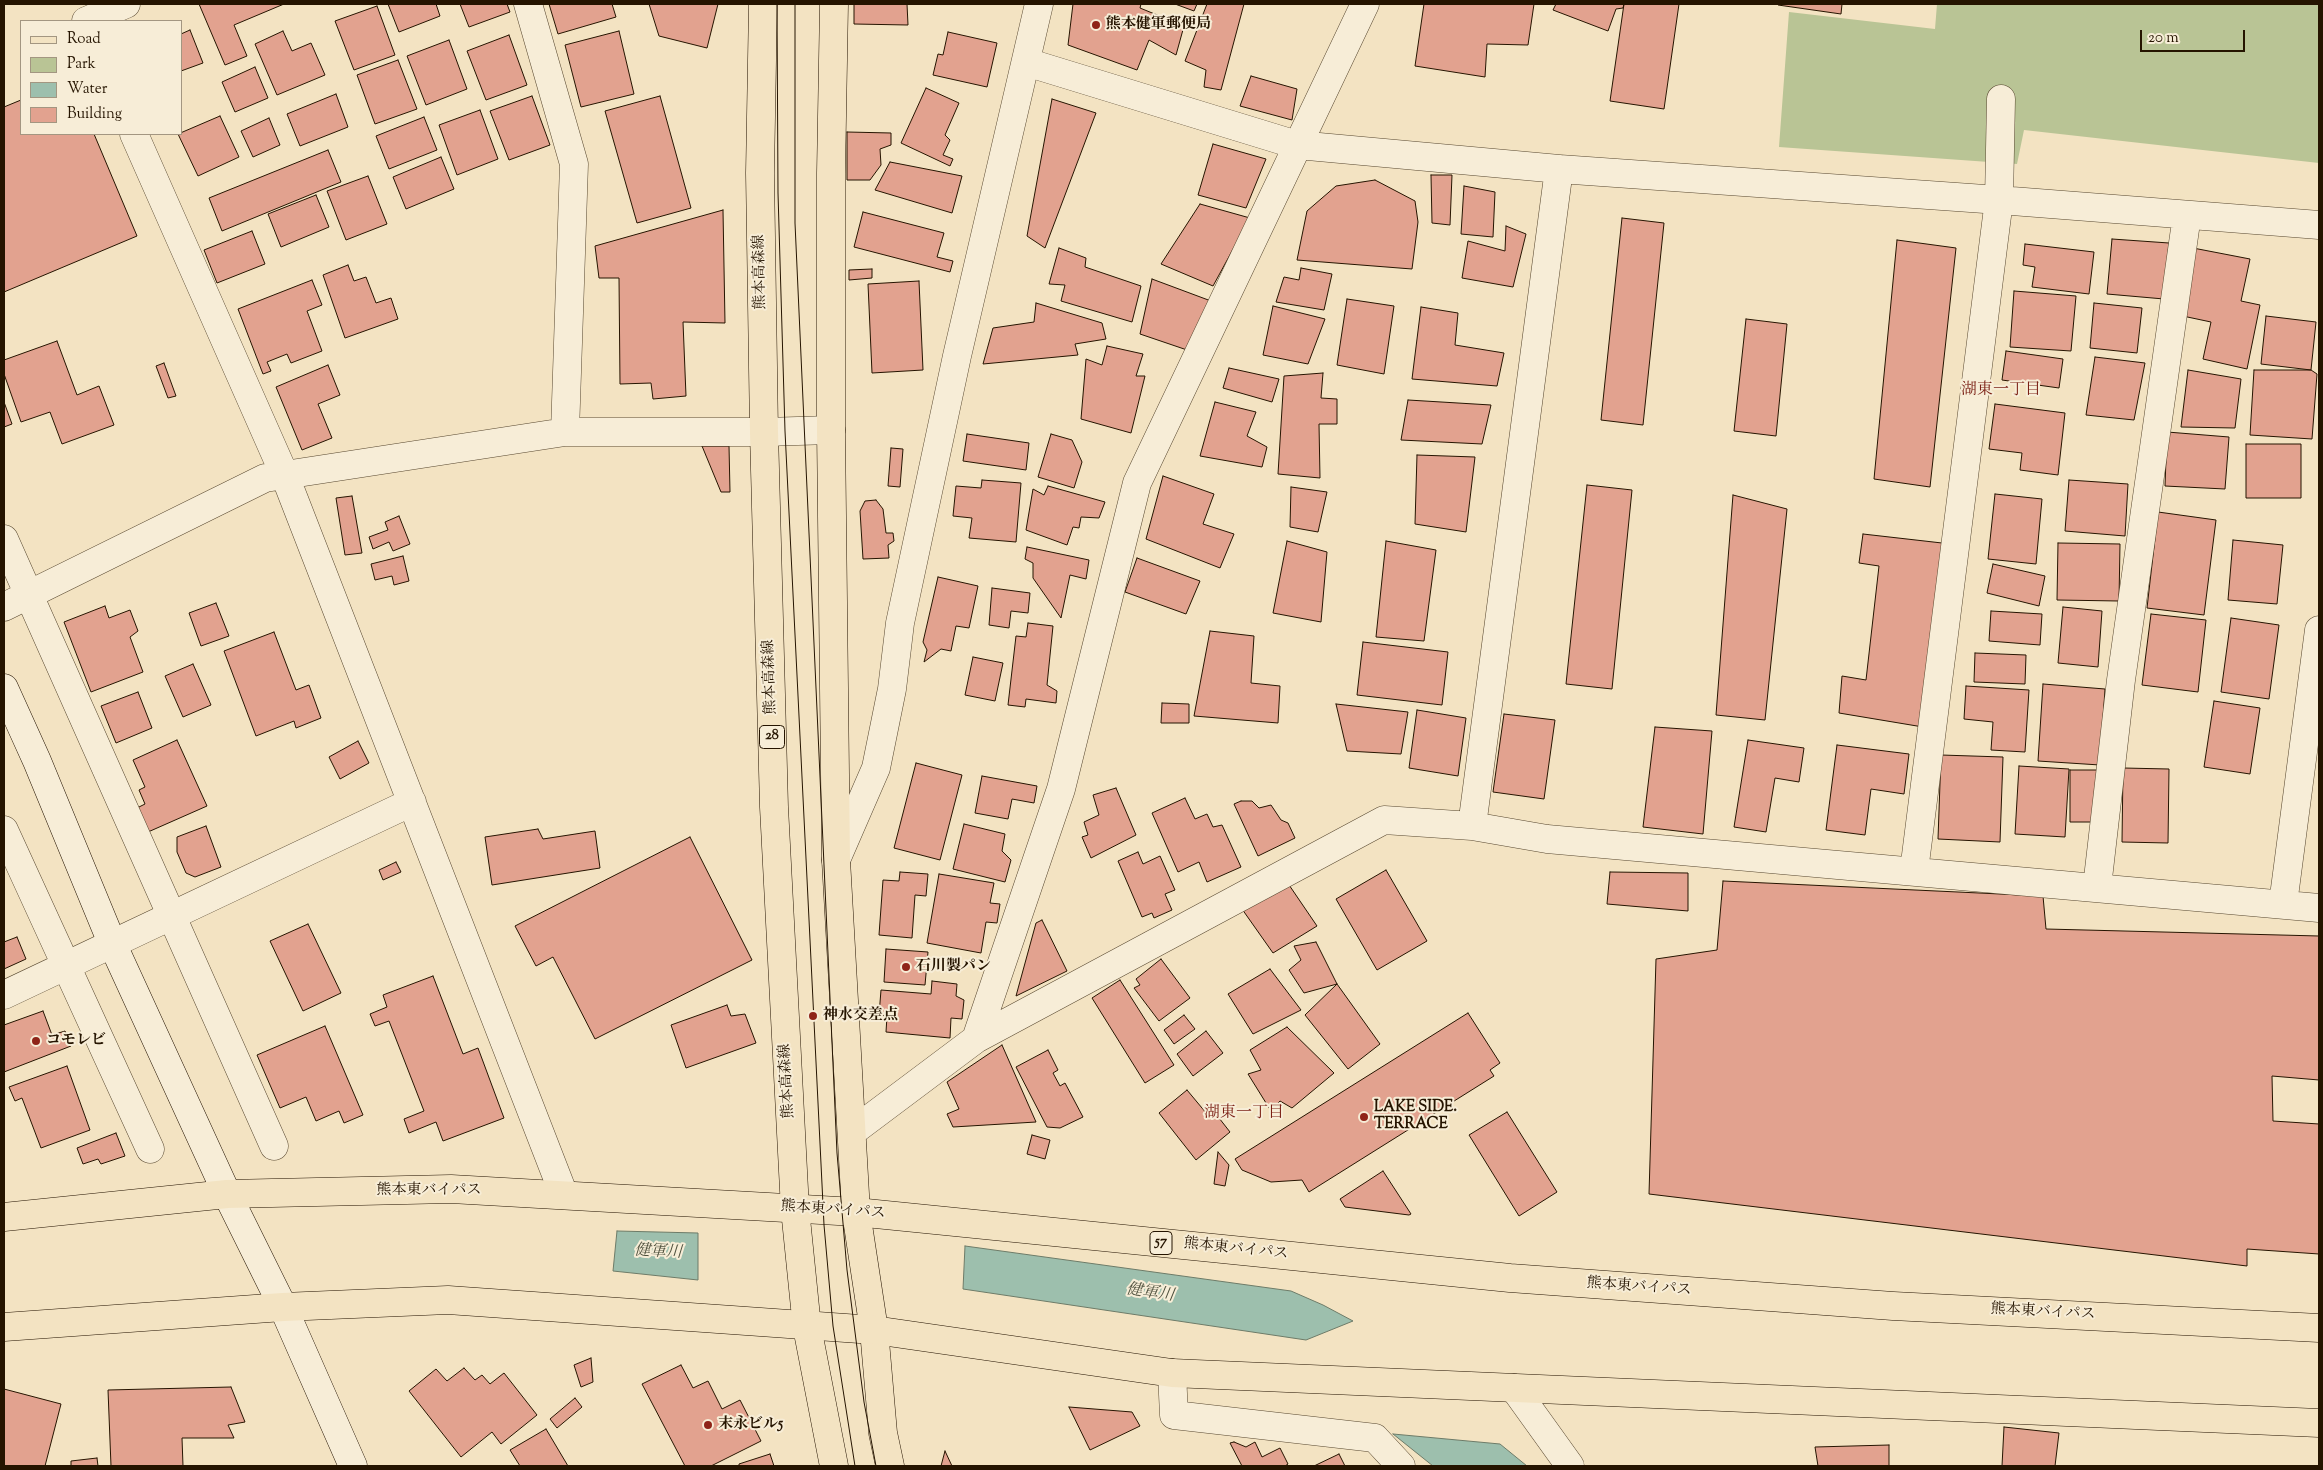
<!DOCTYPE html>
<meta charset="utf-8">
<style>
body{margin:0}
#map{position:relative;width:2323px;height:1470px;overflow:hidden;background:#f3e3c2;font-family:"Sorts Mill Goudy",serif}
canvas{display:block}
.frame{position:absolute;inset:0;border:5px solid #251400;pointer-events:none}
.legend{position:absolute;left:20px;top:20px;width:162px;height:115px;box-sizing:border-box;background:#f7edd7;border:1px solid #a39681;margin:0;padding:6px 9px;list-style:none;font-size:15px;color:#251400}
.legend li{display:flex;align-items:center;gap:10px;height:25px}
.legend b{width:25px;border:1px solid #a39681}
.scale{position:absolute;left:2140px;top:30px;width:105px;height:22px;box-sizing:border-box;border:2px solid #251400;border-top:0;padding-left:6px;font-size:15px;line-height:18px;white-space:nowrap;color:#251400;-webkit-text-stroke:4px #f7edd7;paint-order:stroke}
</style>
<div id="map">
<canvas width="2323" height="1470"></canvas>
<div class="frame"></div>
<ul class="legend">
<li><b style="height:6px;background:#f3e3c2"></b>Road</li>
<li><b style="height:14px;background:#b9c495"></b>Park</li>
<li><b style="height:14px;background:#9dbfad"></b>Water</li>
<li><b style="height:14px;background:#e2a28f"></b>Building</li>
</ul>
<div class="scale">20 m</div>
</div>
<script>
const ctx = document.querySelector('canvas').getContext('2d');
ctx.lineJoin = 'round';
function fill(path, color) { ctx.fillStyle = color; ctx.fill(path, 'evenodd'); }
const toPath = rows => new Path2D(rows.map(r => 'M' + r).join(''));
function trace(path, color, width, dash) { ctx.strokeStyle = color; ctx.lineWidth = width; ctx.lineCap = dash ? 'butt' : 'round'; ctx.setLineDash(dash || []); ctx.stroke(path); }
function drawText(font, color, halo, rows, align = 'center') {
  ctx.font = font + ' "Sorts Mill Goudy","Noto Serif JP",serif'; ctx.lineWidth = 4; ctx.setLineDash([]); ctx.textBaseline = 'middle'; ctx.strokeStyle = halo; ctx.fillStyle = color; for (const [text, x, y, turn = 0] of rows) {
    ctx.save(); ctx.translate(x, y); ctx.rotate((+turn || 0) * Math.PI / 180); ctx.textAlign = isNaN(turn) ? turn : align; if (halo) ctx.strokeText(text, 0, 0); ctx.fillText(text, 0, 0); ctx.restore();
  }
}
fill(toPath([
 [1937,4,2319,4,2319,163,2024,130,2017,164,1779,147,1789,12,1935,29]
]), '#b9c495');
const water = toPath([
 [617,1231,698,1233,698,1280,613,1271,617,1231],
 [965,1246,1291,1291,1323,1305,1353,1321,1306,1340,963,1289,965,1246],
 [1393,1434,1500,1444,1527,1466,1433,1466,1393,1434]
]);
fill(water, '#9dbfad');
trace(water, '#6d7b68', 1);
const building = toPath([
 [199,4,284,4,234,25,247,56,225,65,199,4],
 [388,4,436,4,440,16,399,32,388,4],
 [460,4,507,4,510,12,469,27,460,4],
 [549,4,612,4,616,17,558,34,549,4],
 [649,4,718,4,707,48,659,36,649,4],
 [854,4,907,4,908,25,854,24,854,4],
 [1073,4,1141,4,1140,8,1184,26,1176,55,1149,40,1137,70,1068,45,1073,4],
 [1175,4,1197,4,1194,11,1175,4],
 [1207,4,1244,4,1221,90,1204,87,1206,70,1185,61,1207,4],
 [1424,4,1534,4,1528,45,1487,44,1485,77,1415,66,1424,4],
 [1556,4,1624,4,1623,8,1616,9,1608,31,1553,10,1556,4],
 [1624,4,1679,4,1664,109,1610,101,1624,4],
 [1778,4,1842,4,1841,14,1778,5,1778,4],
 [377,6,395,55,354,70,335,21,377,6],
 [190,30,203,63,181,71,181,34,190,30],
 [283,31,292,51,311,43,325,75,277,95,255,44,283,31],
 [619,31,634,94,581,107,565,45,619,31],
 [948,32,997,43,987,87,933,75,938,54,943,55,948,32],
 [509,35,527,85,486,100,467,51,509,35],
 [449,40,467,89,426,105,407,56,449,40],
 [398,60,417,109,375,124,357,75,398,60],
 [255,67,268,98,235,112,222,82,255,67],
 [1251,76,1297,89,1292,120,1240,106,1251,76],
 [926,88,959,103,945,135,950,140,943,155,953,159,950,166,901,143,926,88],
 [336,94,348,127,300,146,287,114,336,94],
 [532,96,550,145,509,160,490,111,532,96],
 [660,96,691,208,637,223,605,111,660,96],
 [1052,99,1096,113,1045,248,1027,236,1052,99],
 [21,100,21,134,94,134,137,236,4,292,4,107,21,100],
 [480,110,498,159,457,175,439,125,480,110],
 [220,116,239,157,198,176,178,134,220,116],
 [424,117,437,150,389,169,376,136,424,117],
 [269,118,280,145,253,157,241,131,269,118],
 [847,132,891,133,891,145,880,149,881,165,870,180,847,180,847,132],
 [1213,144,1266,159,1246,208,1198,195,1213,144],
 [328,150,341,182,222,231,209,198,328,150],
 [441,157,454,189,406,209,393,177,441,157],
 [890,162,962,176,952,213,875,190,890,162],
 [1431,175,1452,175,1450,225,1432,223,1431,175],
 [368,176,387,224,346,240,327,191,368,176],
 [1375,180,1415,201,1418,222,1412,269,1297,260,1307,211,1336,186,1375,180],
 [1464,186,1495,192,1493,237,1461,234,1464,186],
 [316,195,329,227,281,247,268,214,316,195],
 [1200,204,1250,218,1213,286,1161,264,1200,204],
 [723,210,725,323,683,322,686,396,653,399,651,383,620,384,619,278,599,278,595,246,723,210],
 [863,212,944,233,937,257,953,261,950,272,854,247,863,212],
 [1622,218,1664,223,1643,425,1601,420,1622,218],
 [1506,226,1526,234,1513,287,1462,278,1468,241,1505,251,1506,226],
 [252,231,265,264,217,283,204,250,252,231],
 [2112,239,2169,243,2164,299,2107,294,2112,239],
 [1897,240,1956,248,1930,487,1874,479,1897,240],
 [2025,244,2094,252,2089,294,2032,287,2035,267,2023,265,2025,244],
 [1059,248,1086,258,1085,267,1141,286,1132,322,1061,301,1065,285,1049,284,1059,248],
 [2193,248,2250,259,2241,301,2260,305,2247,369,2203,359,2211,322,2178,315,2193,248],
 [348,265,354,281,366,277,376,303,391,298,398,319,345,338,323,275,348,265],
 [1301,268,1332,274,1324,310,1276,302,1284,277,1299,280,1301,268],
 [872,269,872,278,849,280,849,270,872,269],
 [1152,279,1211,301,1193,352,1140,334,1152,279],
 [312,280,322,305,307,311,322,351,291,363,287,354,267,362,271,371,263,374,238,309,312,280],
 [919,281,923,370,872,373,868,284,919,281],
 [2014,291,2076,296,2071,351,2010,347,2014,291],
 [1347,299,1394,306,1384,374,1337,365,1347,299],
 [1036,303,1102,323,1106,339,1075,344,1078,355,983,364,993,328,1034,322,1036,303],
 [2094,303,2142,308,2137,353,2090,348,2094,303],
 [1273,306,1325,319,1308,364,1263,355,1273,306],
 [1421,307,1458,313,1455,345,1504,353,1497,386,1412,379,1421,307],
 [2266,316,2316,322,2311,370,2261,364,2266,316],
 [1746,319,1787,324,1776,436,1734,431,1746,319],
 [57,341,77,395,99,386,114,425,62,444,50,412,21,422,4,374,4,360,57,341],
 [1107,346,1143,354,1136,376,1145,376,1131,433,1081,419,1086,359,1102,365,1107,346],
 [2006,351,2063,359,2059,388,2002,380,2006,351],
 [2095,357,2145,363,2134,420,2086,415,2095,357],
 [164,363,176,396,168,398,156,366,164,363],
 [328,365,340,395,318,404,332,438,302,450,276,387,328,365],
 [1229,368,1279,379,1272,402,1223,388,1229,368],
 [2188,370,2241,379,2235,428,2181,427,2188,370],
 [2254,370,2311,370,2317,374,2312,439,2250,435,2254,370],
 [1323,373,1321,398,1337,399,1337,424,1319,424,1320,478,1278,474,1284,376,1323,373],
 [1408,400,1491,405,1482,444,1401,440,1408,400],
 [4,402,12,424,4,427,4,402],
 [1215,402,1256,412,1247,436,1267,447,1262,467,1200,456,1215,402],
 [1995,404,2065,413,2058,475,2020,470,2022,453,1989,449,1995,404],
 [2167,432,2229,437,2225,489,2165,486,2167,432],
 [967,434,1029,443,1026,470,963,461,967,434],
 [1051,434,1072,440,1082,462,1074,488,1038,477,1051,434],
 [2246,444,2301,444,2301,498,2246,498,2246,444],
 [702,446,729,446,730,492,721,492,702,446],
 [891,448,903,449,900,487,888,486,891,448],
 [1417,455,1475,457,1466,532,1415,524,1417,455],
 [1163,476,1214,494,1203,524,1234,534,1220,568,1146,539,1163,476],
 [982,480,1021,483,1016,542,969,538,972,518,953,516,956,486,981,488,982,480],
 [2069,480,2128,484,2125,536,2065,531,2069,480],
 [1587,485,1632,490,1612,689,1566,684,1587,485],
 [1048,486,1105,502,1099,518,1081,517,1079,528,1073,527,1067,545,1026,530,1033,489,1044,495,1048,486],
 [1291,487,1327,492,1318,532,1290,527,1291,487],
 [1995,494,2042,499,2036,564,1988,559,1995,494],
 [1733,495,1787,509,1765,720,1716,715,1733,495],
 [352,496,362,553,345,555,336,498,352,496],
 [876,500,883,509,886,533,893,533,894,541,888,545,889,558,863,559,860,511,865,501,876,500],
 [2158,512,2216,520,2204,615,2147,608,2158,512],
 [399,516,410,544,393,551,389,542,373,549,369,537,388,530,385,522,399,516],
 [1863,534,1942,543,1923,727,1839,713,1842,676,1866,680,1879,566,1859,563,1863,534],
 [2233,540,2283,545,2277,604,2228,600,2233,540],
 [1287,541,1327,552,1321,622,1273,613,1287,541],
 [1386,541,1436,550,1424,641,1376,637,1386,541],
 [2058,543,2120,544,2119,601,2057,600,2058,543],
 [1027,547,1089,560,1086,579,1070,575,1061,618,1033,578,1033,563,1025,559,1027,547],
 [403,556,409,581,394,585,392,576,375,580,371,564,403,556],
 [1137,558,1200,581,1186,614,1125,592,1137,558],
 [1993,564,2045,576,2039,606,1987,593,1993,564],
 [938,577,978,586,969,628,956,626,951,651,941,649,924,662,927,650,923,642,938,577],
 [992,588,1030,593,1028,613,1011,611,1009,628,989,625,992,588],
 [216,603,229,636,201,646,189,613,216,603],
 [105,606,109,618,130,610,138,631,130,637,143,672,91,692,64,622,105,606],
 [2063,607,2102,611,2098,667,2058,663,2063,607],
 [1991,611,2042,614,2040,645,1989,641,1991,611],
 [2151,614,2206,620,2198,692,2142,685,2151,614],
 [2231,618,2279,625,2269,699,2221,692,2231,618],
 [1028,623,1053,626,1047,685,1057,691,1056,703,1026,699,1025,707,1008,705,1016,636,1026,637,1028,623],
 [1210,631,1254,636,1251,683,1280,686,1278,723,1194,716,1210,631],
 [274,632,296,690,309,685,321,718,296,728,294,721,256,736,224,651,274,632],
 [1363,642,1448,652,1442,705,1357,695,1363,642],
 [1975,653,2026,655,2025,684,1974,682,1975,653],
 [973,657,1003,663,995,701,965,695,973,657],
 [193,664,211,705,183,717,165,676,193,664],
 [2043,684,2105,689,2100,765,2038,761,2043,684],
 [1966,686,2029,690,2025,752,1991,750,1993,722,1964,719,1966,686],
 [138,692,152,728,116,743,101,706,138,692],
 [2214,701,2260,708,2250,774,2204,767,2214,701],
 [1162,703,1189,704,1189,723,1161,723,1162,703],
 [1336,704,1408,712,1401,754,1347,751,1336,704],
 [1417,710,1466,718,1458,776,1409,768,1417,710],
 [1504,714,1555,720,1544,799,1493,792,1504,714],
 [1655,727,1712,731,1703,834,1643,827,1655,727],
 [177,740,207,806,148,832,137,808,145,804,139,790,145,787,133,760,177,740],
 [1748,740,1804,748,1799,782,1775,778,1766,832,1734,827,1748,740],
 [358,741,369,763,340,779,329,757,358,741],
 [1837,745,1909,754,1904,794,1871,789,1865,835,1826,830,1837,745],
 [1941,755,2003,757,2000,842,1938,839,1941,755],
 [916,763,962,775,940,860,894,848,916,763],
 [2019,766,2069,769,2065,837,2015,834,2019,766],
 [2123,768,2169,769,2168,843,2122,842,2123,768],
 [2070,770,2103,770,2102,822,2070,822,2070,770],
 [982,776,1037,786,1034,803,1012,799,1008,819,975,813,982,776],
 [1116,788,1136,835,1091,858,1082,837,1088,835,1084,822,1099,815,1093,795,1116,788],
 [1185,798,1195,819,1207,814,1213,827,1222,825,1241,867,1207,882,1199,862,1178,872,1152,813,1185,798],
 [1241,801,1252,801,1259,808,1271,805,1281,820,1288,823,1295,838,1258,856,1234,804,1241,801],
 [964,824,1005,834,1002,851,1011,860,1005,882,953,869,964,824],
 [206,826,221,867,195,877,186,873,177,852,177,837,206,826],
 [538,829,543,839,595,831,600,868,492,885,485,837,538,829],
 [690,837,752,960,595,1039,553,957,536,966,515,926,690,837],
 [1138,852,1143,864,1160,856,1175,890,1165,894,1172,910,1154,918,1152,913,1142,917,1118,861,1138,852],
 [396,862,401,872,383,880,379,870,396,862],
 [1386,870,1427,941,1377,970,1336,899,1386,870],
 [900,872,928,874,926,896,915,895,912,938,879,935,883,880,899,881,900,872],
 [1610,872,1688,873,1688,911,1607,904,1610,872],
 [939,874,994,883,990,903,1000,904,997,923,986,922,981,953,927,943,939,874],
 [1285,879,1317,926,1273,953,1242,909,1285,879],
 [1723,881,2043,896,2046,929,2319,936,2319,1080,2272,1076,2273,1121,2319,1124,2319,1254,2247,1249,2247,1266,1649,1194,1656,959,1717,950,1723,881],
 [1042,920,1067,971,1016,996,1036,923,1042,920],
 [308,924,341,993,303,1011,270,941,308,924],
 [17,937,26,959,4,969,4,942,17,937],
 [1316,942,1337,984,1304,993,1289,970,1301,960,1294,946,1316,942],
 [886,949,928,952,925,985,884,982,886,949],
 [1161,959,1190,998,1159,1021,1134,988,1140,985,1136,979,1161,959],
 [1270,969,1301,1010,1253,1034,1228,994,1270,969],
 [433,976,463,1054,478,1048,504,1118,443,1141,436,1122,409,1133,404,1119,424,1111,389,1021,375,1026,370,1014,387,1007,383,995,433,976],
 [1120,980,1174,1065,1145,1083,1092,998,1120,980],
 [932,981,957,984,956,996,964,1000,962,1019,951,1018,950,1038,886,1032,887,1016,879,1015,881,990,931,994,932,981],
 [1337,984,1380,1044,1348,1069,1305,1015,1337,984],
 [727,1005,731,1016,745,1014,756,1043,686,1068,671,1025,727,1005],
 [43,1011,52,1035,65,1031,71,1046,4,1072,4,1025,43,1011],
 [1468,1013,1500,1063,1490,1070,1494,1076,1309,1192,1302,1180,1271,1182,1242,1170,1235,1159,1468,1013],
 [1184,1015,1195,1029,1174,1044,1164,1030,1184,1015],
 [325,1026,363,1115,344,1123,339,1111,316,1121,306,1097,280,1108,257,1055,325,1026],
 [1287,1027,1334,1073,1292,1108,1280,1101,1271,1111,1248,1074,1261,1070,1250,1050,1287,1027],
 [1206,1031,1223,1053,1193,1076,1177,1054,1206,1031],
 [1002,1045,1036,1122,953,1127,947,1114,959,1109,947,1082,1002,1045],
 [1048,1050,1058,1070,1053,1073,1060,1086,1065,1083,1083,1117,1060,1128,1047,1127,1016,1067,1048,1050],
 [67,1066,90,1130,41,1148,22,1098,15,1101,9,1087,67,1066],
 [1187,1090,1207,1114,1212,1109,1230,1132,1196,1160,1159,1113,1187,1090],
 [1507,1112,1557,1192,1519,1216,1469,1135,1507,1112],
 [116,1133,125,1156,101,1164,98,1159,83,1164,77,1148,116,1133],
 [1032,1135,1050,1140,1045,1159,1027,1154,1032,1135],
 [1218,1152,1229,1165,1225,1186,1214,1184,1218,1152],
 [1383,1171,1411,1214,1409,1215,1345,1207,1340,1199,1383,1171],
 [591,1358,593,1382,581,1387,574,1365,591,1358],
 [681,1365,693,1388,708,1381,722,1409,740,1400,761,1441,711,1466,685,1466,642,1384,681,1365],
 [464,1368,475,1380,482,1375,490,1384,504,1373,537,1415,501,1444,492,1432,461,1457,409,1391,436,1369,447,1381,464,1368],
 [231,1387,245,1422,228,1425,234,1438,182,1438,183,1466,111,1466,108,1390,231,1387],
 [4,1389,61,1404,45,1466,4,1466,4,1389],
 [575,1398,582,1407,557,1428,550,1419,575,1398],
 [1069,1407,1132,1412,1140,1426,1090,1450,1069,1407],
 [2004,1427,2059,1433,2055,1466,2002,1466,2004,1427],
 [546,1429,568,1466,520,1466,510,1450,546,1429],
 [1234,1442,1246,1447,1255,1442,1262,1457,1280,1448,1288,1464,1285,1466,1242,1466,1230,1443,1234,1442],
 [1889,1445,1889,1466,1818,1466,1815,1447,1889,1445],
 [945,1451,952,1466,941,1466,945,1451],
 [770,1454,774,1466,739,1466,739,1464,770,1454],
 [1339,1454,1345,1466,1314,1466,1339,1454],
 [97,1458,98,1466,71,1466,71,1461,97,1458]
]);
fill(building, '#e2a28f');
trace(building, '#251400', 1);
const street = toPath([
 [528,4,574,164,565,432],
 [86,21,126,4],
 [1026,62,1297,145,1559,169,1999,200,2319,225],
 [134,134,285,476,564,1195],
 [4,539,274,1146],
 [4,607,265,478,565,432,764,432,831,430],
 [1472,826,1559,169],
 [4,830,150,1149],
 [836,860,876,768,892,689,900,623,957,356,1039,4],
 [1914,871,1999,200,2001,99],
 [2097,887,2121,680,2187,215],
 [2283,904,2319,630],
 [4,995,412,802],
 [976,1039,1061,789,1137,483,1365,4],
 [852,1132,976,1039,1384,820,1472,826,1547,839,2319,908],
 [1172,1373,1174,1415,1375,1438,1401,1466],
 [1514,1388,1570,1466]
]);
const secondary = toPath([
 [4,688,37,761,112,943,227,1194,283,1307,353,1466]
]);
const primary = toPath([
 [763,4,760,173,764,432,774,807,795,1209,807,1327,834,1466],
 [834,4,831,173,831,430,836,860,856,1212,874,1330,883,1433,890,1466]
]);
const highway = toPath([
 [4,1217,227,1194,451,1189,856,1212,1510,1278,1893,1306,2319,1328],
 [4,1327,283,1307,448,1300,874,1330,1172,1373,2319,1423]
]);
trace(street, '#584830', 29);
trace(secondary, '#251400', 29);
trace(primary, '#251400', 29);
trace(highway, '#251400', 29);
trace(street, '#f7edd7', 28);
trace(secondary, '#f7edd7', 28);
trace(primary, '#f3e3c2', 28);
trace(highway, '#f3e3c2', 28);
trace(toPath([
 [777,4,778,193,785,431,824,1225,833,1326,855,1466],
 [795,4,795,223,837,1153,847,1270,864,1402,876,1466]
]), '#251400', 1);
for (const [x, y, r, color] of [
 [1096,25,5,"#8f2418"],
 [906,967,5,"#8f2418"],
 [813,1016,5,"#8f2418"],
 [36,1041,5,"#8f2418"],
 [1364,1117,5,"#8f2418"],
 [708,1425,5,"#8f2418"]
]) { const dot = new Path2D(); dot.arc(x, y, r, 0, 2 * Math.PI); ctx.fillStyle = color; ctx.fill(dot); trace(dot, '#f7edd7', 2); }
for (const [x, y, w] of [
 [772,737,25],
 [1161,1243,22]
]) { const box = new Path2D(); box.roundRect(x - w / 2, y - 11.5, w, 23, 4); ctx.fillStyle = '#f7edd7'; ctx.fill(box); trace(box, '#251400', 1); }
drawText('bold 14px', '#251400', null, [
 ["28",772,737],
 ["57",1161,1243]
]);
drawText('bold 15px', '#251400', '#f7edd7', [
 ["熊本健軍郵便局",1106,25],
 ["石川製パン",916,967],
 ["神水交差点",823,1016],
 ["コモレビ",46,1041],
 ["LAKE SIDE.",1374,1108],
 ["TERRACE",1374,1125],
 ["末永ビル5",718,1425]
], 'left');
drawText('15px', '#251400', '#f7edd7', [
 ["熊本高森線",761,272,-91],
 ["熊本高森線",771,677,-92],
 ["熊本高森線",788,1081,-93],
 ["熊本東バイパス",429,1191],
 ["熊本東バイパス",833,1211,4],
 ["熊本東バイパス",1236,1250,6],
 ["熊本東バイパス",1639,1288,4],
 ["熊本東バイパス",2043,1313,3]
]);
drawText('16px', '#7a1f14', '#f7edd7', [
 ["湖東一丁目",2001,391],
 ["湖東一丁目",1244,1114]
]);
drawText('italic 16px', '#4f503d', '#f7edd7', [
 ["健軍川",658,1253,3],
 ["健軍川",1150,1294,8]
]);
</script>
